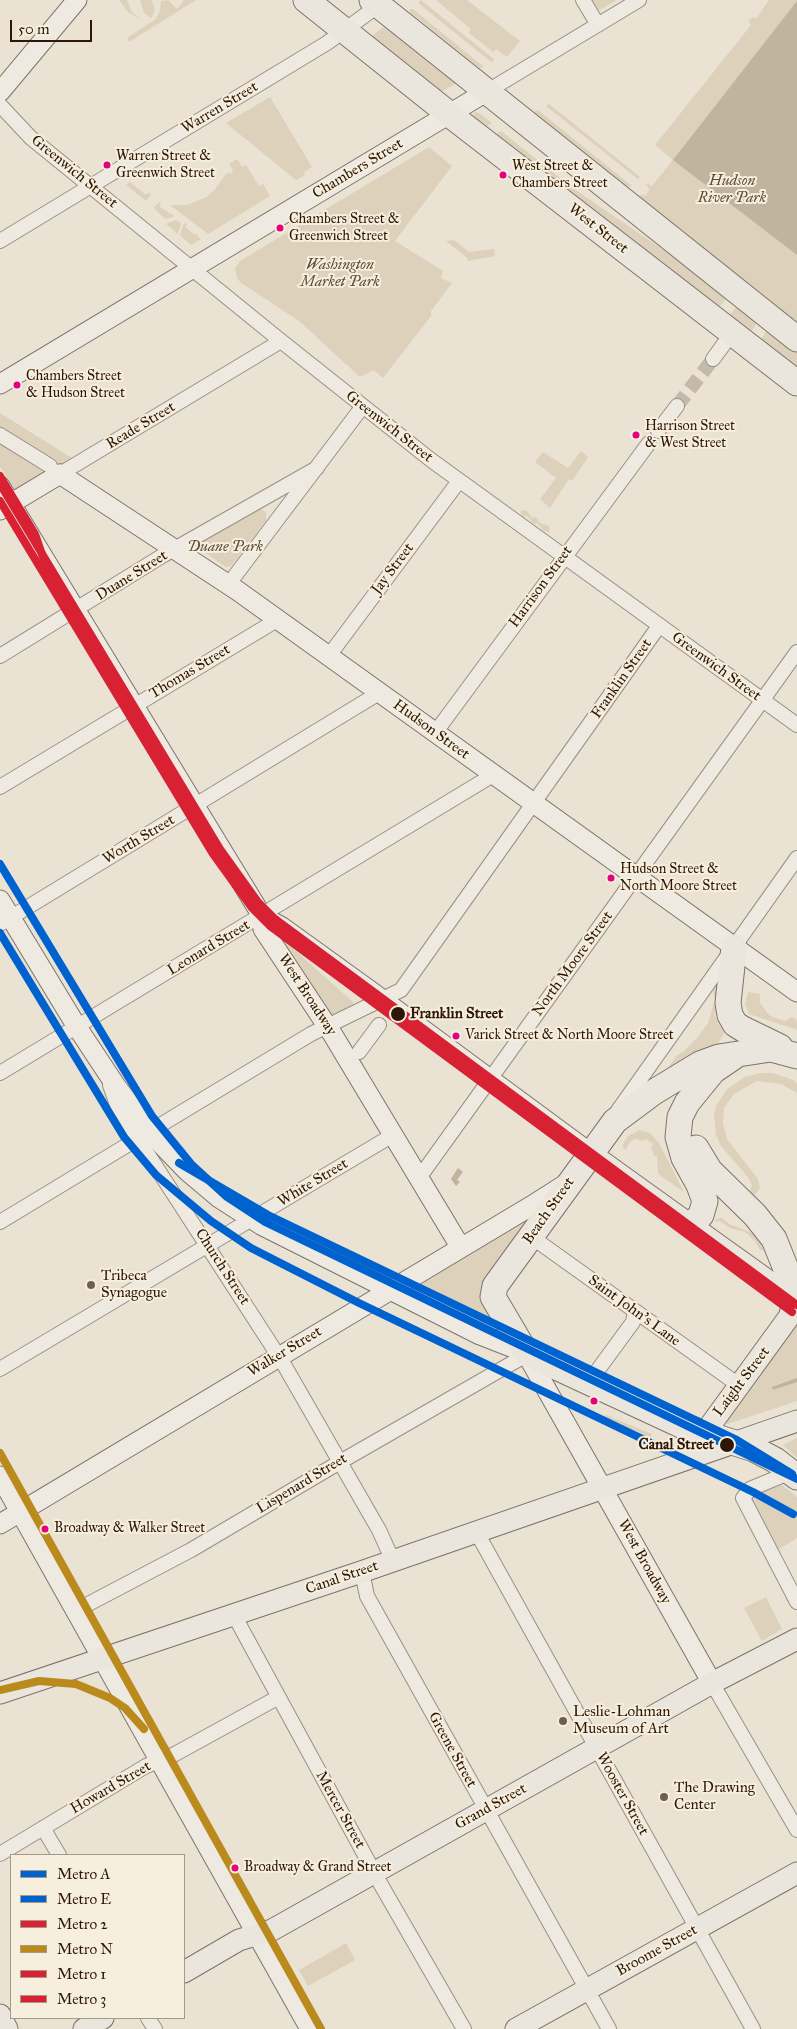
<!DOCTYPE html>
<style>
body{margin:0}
#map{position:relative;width:797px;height:2029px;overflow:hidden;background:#eae2d3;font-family:"IM FELL Great Primer",serif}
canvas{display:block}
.legend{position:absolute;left:10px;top:1854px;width:175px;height:165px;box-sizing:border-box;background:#f7efdd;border:1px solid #a79988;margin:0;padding:6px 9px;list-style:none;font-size:15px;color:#2e1709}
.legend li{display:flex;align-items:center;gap:10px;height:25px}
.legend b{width:25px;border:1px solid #a79988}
.scale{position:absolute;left:10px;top:20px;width:82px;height:22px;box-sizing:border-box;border:2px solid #2e1709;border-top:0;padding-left:6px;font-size:15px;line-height:18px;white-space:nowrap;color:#2e1709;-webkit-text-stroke:4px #f7efdd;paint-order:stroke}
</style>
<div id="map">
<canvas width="797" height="2029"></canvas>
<ul class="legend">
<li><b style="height:6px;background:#0062cf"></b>Metro A</li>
<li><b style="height:6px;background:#0062cf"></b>Metro E</li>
<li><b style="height:6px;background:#d82233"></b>Metro 2</li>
<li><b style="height:6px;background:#ba8a1d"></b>Metro N</li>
<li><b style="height:6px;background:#d82233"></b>Metro 1</li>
<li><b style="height:6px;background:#d82233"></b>Metro 3</li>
</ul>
<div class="scale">50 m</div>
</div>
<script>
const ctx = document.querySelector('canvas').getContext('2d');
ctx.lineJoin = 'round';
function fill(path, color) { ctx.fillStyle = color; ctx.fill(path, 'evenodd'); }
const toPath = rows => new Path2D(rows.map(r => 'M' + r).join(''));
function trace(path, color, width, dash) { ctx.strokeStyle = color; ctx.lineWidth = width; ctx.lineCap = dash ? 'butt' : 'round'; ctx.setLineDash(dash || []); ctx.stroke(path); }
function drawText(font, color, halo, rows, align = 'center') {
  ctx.font = font + ' "IM FELL Great Primer",serif'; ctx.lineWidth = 4; ctx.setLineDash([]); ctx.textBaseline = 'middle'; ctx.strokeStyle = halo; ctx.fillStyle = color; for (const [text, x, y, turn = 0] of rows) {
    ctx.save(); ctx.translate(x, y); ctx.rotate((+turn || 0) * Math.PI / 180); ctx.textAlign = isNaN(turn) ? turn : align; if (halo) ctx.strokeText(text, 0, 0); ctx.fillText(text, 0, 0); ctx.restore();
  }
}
fill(toPath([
 [119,0,127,0,132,12,142,20,128,12],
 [140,0,151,0,153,3,155,11,151,18,144,13],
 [168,0,177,9,184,0,196,0,129,42,127,38,156,19,160,10,161,1],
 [421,0,495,60,491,62,418,3],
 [436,0,467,0,520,41,507,57,496,49,493,52,469,33,471,29],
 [591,0,617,0,600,10,597,9],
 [769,0,797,0,797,328,702,253,681,230,639,197,642,194,645,196,650,189,646,185,647,183,652,186,673,160,655,145,751,25,748,20,754,17,756,19],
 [410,9,413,9,484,67,479,68,410,12],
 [386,25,457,83,441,92,373,38,373,35],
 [270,97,312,167,304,172,305,175,296,180,226,123],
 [549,104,640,177,638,179,546,106],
 [538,110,632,186,626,187,534,112],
 [475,112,479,113,492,123,486,127,473,116],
 [501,131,570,186,678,260,726,296,726,299,718,308,496,134],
 [429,147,452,166,395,241,443,271,441,278,452,283,431,311,431,316,383,378,374,370,360,377,299,321,240,282,237,278,235,269,240,261],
 [237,159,242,167,246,165,259,186,263,184,270,196,208,234,170,205,187,205,207,197,215,189,226,174,232,173,233,170,229,164],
 [130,182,146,195,148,192,151,195,146,201,126,185],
 [159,202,161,203,159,206,170,214,173,214,173,217,165,219,154,208],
 [176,220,181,223,178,234,166,224],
 [184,223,187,224,185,227,194,234,198,234,197,236,201,239,191,245,180,235],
 [454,240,469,252,494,249,495,256,468,261,467,258,446,241],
 [738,305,758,322,750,333,729,316],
 [768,329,797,351,797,369,761,339],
 [0,413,72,458,21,489,15,489,0,467],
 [581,451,588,457,572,481,569,479,550,508,540,499,556,478,535,462,543,452,568,468],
 [259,508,266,512,266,521,231,566,226,567,201,550,199,544,202,541],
 [526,510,532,518,536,517,540,523,549,526,550,532,544,531,537,523,534,524,527,516,523,517,520,511],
 [270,928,353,1002,353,1007,335,1016,332,1015,267,930],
 [719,977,717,1010,714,1014,724,1033,718,1044,703,1050,666,1071,676,1056,684,1051,698,1037,708,1023,715,1000,712,988],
 [748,992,760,994,760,1003,770,1016,785,1021,792,1017,797,1020,797,1030,749,1014,745,1004],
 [761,1073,773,1073,793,1080,797,1083,797,1093,781,1084,757,1081,734,1094,724,1108,723,1123,727,1139,758,1179,760,1188,754,1196,750,1191,752,1185,748,1177,721,1146,716,1135,714,1113,716,1106,727,1089,745,1077],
 [639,1130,650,1133,659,1143,684,1192,658,1174,657,1156,654,1156,651,1147,653,1144,646,1139,644,1141,635,1139,629,1143,626,1150,622,1146,628,1136],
 [534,1212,486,1285,499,1330,462,1312,420,1285,420,1283],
 [722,1218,729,1224,750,1232,756,1236,764,1250,760,1250,755,1241,745,1232,730,1228,720,1221,715,1222,716,1219],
 [797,1322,797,1401,727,1424,727,1419],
 [606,1415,652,1434,646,1444,596,1420],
 [797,1438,797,1458,783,1445],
 [782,1485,797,1497,797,1538,776,1551,751,1506,751,1496],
 [766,1597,782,1629,762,1641,744,1608],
 [346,1943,355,1960,308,1986,299,1970]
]), '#ddd1bc');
fill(toPath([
 [797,1,797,255,673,160],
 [458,1168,463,1172,457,1180,460,1182,456,1186,451,1179],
 [797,1378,797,1382,773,1390,772,1387]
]), '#c1b49e');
trace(toPath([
 [677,406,713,359]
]), '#c4b9ab', 14, [14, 7]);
const street = toPath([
 [583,0,598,25],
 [486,92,639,0],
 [0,105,31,138,281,341,431,460,797,725],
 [0,241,327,43,383,2],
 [713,359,732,333],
 [658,431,677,406],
 [0,435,50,466],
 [60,474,281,341],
 [228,585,363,406],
 [0,656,162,556,317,468],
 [328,657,459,481],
 [435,733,649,443],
 [0,787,277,620],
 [0,924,379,693],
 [359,1052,379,1025],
 [0,1073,493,775],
 [110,1085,117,1105,138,1139,283,1363,379,1530,393,1561],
 [617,1112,797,858],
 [419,1178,797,652],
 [0,1222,311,1034,401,990,659,626],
 [534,1231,535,1238,540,1243,740,1386],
 [0,1369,393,1135],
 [589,1382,633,1322,635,1311],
 [791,1472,750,1489,743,1498,797,1602],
 [477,1533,753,2029],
 [362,1572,367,1596,609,2029],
 [75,1611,191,1550,340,1462,521,1358,526,1353],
 [234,1615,380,1883,464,2029],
 [712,1683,797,1830],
 [43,1828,59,1855],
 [0,1854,146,1766,175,1754,277,1698],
 [148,2018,155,2029]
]);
const secondary = toPath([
 [0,92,77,0],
 [0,384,486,92],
 [0,486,262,916,263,929,333,1035,461,1248],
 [0,510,60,474,238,591,797,992],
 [0,900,77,1027,116,1086,156,1139,187,1171,219,1198,261,1225,480,1335,526,1353,712,1683],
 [262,916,282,927,372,992,590,1153],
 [0,1476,310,2029],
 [0,1524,531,1206,564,1185]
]);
const primary = toPath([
 [590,1153,774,1285,797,1304],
 [696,1445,789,1317,794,1302],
 [0,1693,361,1572,797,1421],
 [184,1972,239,1940,272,1930,712,1683,797,1639],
 [0,2015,7,2029],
 [84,2029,103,2018],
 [516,2029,797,1873]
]);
const highway = toPath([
 [306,0,449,114,797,383],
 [372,0,797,339],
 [734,947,728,1003,730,1015,735,1024,743,1029,780,1047],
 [738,1054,719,1057,700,1064,654,1092,615,1121,495,1286,493,1297,526,1353,685,1427,754,1449,775,1460,797,1477],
 [696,1148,710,1171,755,1215,774,1239,792,1284,794,1302],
 [691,1225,701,1215,705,1201,699,1185,684,1158,678,1137,680,1117,687,1103,713,1071,738,1054,771,1049,797,1056]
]);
trace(street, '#979085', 16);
trace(secondary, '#7c746a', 21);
trace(primary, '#7c746a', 23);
trace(highway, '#7c746a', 27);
trace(street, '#eeeae2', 14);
trace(secondary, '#eeeae2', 19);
trace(primary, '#ebe6dd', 21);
trace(highway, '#ebe6dd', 25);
trace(toPath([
 [0,864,152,1116,192,1165,227,1197,265,1222,797,1479]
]), '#0062cf', 8);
trace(toPath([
 [0,933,124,1137,156,1175,211,1221,251,1248,359,1303,753,1492,793,1514],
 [179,1163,268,1215,735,1439,792,1474]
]), '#0062cf', 8);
trace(toPath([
 [0,484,220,849,258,902,275,919,797,1305]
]), '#d82233', 8);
trace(toPath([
 [0,1453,321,2029],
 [0,1690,39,1681,76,1684,110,1698,125,1708,144,1729]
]), '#ba8a1d', 8);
trace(toPath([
 [0,476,35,534,46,566,218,851,256,903,272,920,792,1305]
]), '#d82233', 8);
trace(toPath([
 [0,501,213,854,252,908,270,926,792,1312]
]), '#d82233', 8);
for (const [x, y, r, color] of [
 [107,165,4.5,"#e5007d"],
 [503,175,4.5,"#e5007d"],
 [280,228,4.5,"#e5007d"],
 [17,385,4.5,"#e5007d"],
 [636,435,4.5,"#e5007d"],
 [611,878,4.5,"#e5007d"],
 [398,1014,8,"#2e1709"],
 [456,1036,4.5,"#e5007d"],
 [91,1285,5,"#705e50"],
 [594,1401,4.5,"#e5007d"],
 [727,1445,8,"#2e1709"],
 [45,1529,4.5,"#e5007d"],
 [563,1721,5,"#705e50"],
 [664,1797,5,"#705e50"],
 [235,1868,4.5,"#e5007d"]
]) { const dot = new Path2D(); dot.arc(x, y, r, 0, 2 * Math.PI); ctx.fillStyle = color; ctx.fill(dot); trace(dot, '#f7efdd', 2); }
drawText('14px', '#2e1709', '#f7efdd', [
 ["Warren Street &",116,157],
 ["Greenwich Street",116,174],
 ["West Street &",512,167],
 ["Chambers Street",512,184],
 ["Chambers Street &",289,220],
 ["Greenwich Street",289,237],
 ["Chambers Street",26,377],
 ["& Hudson Street",26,394],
 ["Harrison Street",645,427],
 ["& West Street",645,444],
 ["Hudson Street &",620,870],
 ["North Moore Street",620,887],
 ["Varick Street & North Moore Street",465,1036],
 ["Broadway & Walker Street",54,1529],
 ["Broadway & Grand Street",244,1868]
], 'left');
drawText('15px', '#2e1709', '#f7efdd', [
 ["Warren Street",220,108,-31],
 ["Chambers Street",358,169,-31],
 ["Greenwich Street",74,172,39],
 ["West Street",598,229,38],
 ["Reade Street",141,426,-31],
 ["Greenwich Street",389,427,38],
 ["Jay Street",393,569,-53],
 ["Duane Street",132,576,-32],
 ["Harrison Street",541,587,-54],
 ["Greenwich Street",716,667,36],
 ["Thomas Street",190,672,-31],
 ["Franklin Street",622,679,-55],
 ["Hudson Street",431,730,36],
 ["Worth Street",139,840,-31],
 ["Leonard Street",209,948,-31],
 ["North Moore Street",573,964,-54],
 ["West Broadway",307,995,57],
 ["White Street",313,1183,-31],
 ["Beach Street",549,1211,-55],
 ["Church Street",222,1267,57],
 ["Saint John's Lane",634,1311,36],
 ["Walker Street",285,1352,-31],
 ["Laight Street",742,1382,-53],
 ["Lispenard Street",302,1484,-31],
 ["West Broadway",644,1562,61],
 ["Canal Street",342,1578,-19],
 ["Greene Street",452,1750,61],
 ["Howard Street",111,1788,-30],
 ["Wooster Street",622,1794,61],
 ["Grand Street",491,1807,-29],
 ["Mercer Street",340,1810,61],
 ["Broome Street",657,1951,-29]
]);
drawText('italic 15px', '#5f4b39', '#f7efdd', [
 ["Hudson",732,181],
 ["River Park",732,198],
 ["Washington",340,265],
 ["Market Park",340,282],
 ["Duane Park",225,547]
]);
drawText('bold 15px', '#2e1709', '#f7efdd', [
 ["Franklin Street",410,1014],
 ["Canal Street",714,1445,"right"]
], 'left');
drawText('15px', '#2e1709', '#f7efdd', [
 ["Tribeca",101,1276],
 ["Synagogue",101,1293],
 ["Leslie-Lohman",573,1712],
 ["Museum of Art",573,1729],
 ["The Drawing",674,1788],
 ["Center",674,1805]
], 'left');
</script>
